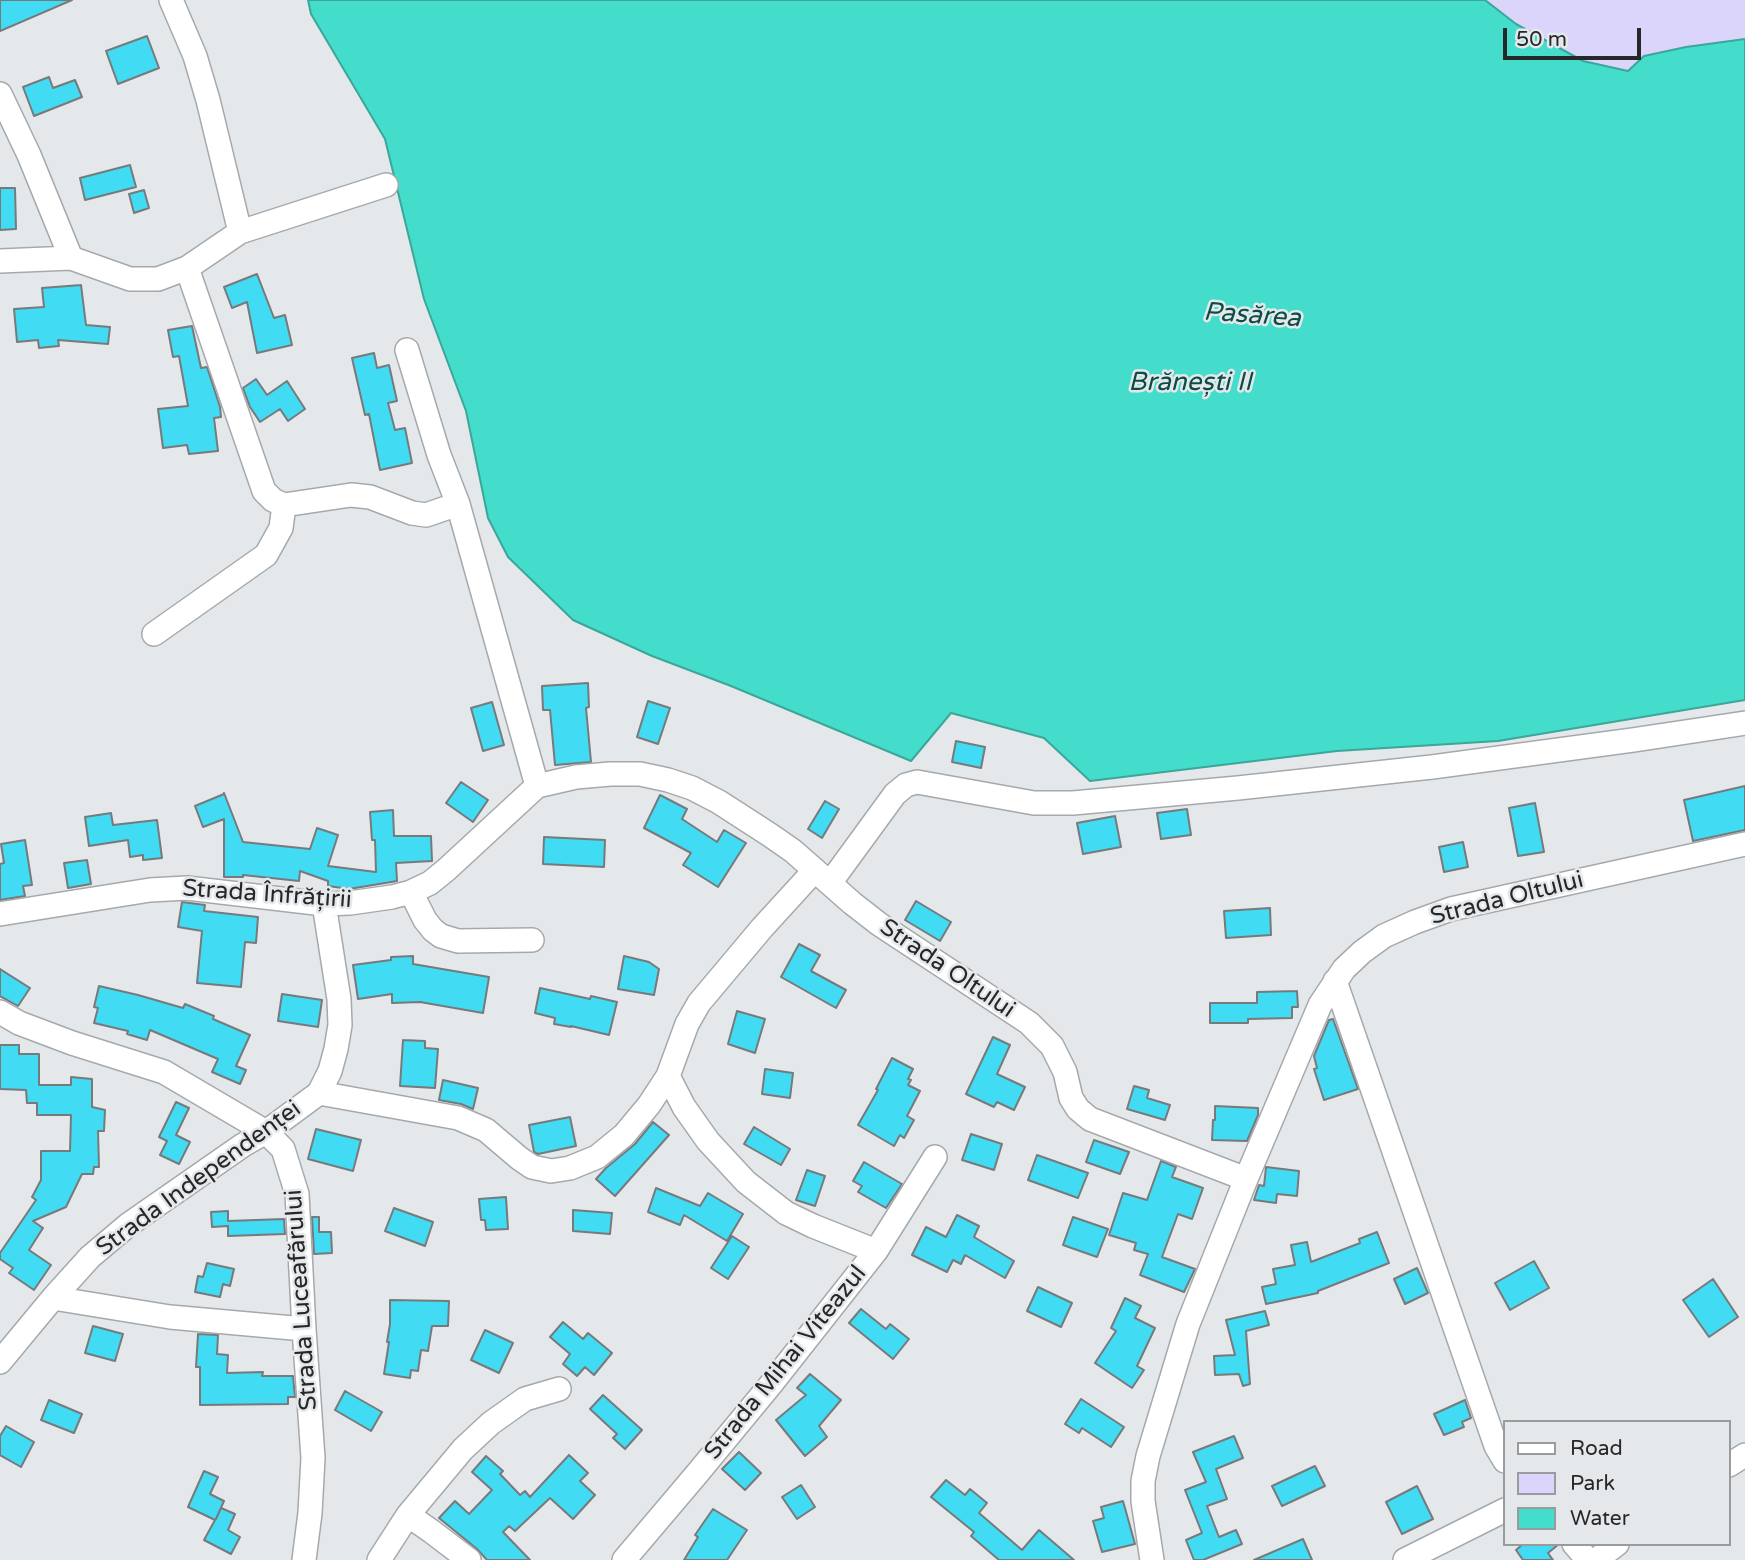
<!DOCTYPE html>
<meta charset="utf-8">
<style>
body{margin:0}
#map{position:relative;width:1745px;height:1560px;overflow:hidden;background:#e5e8eb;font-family:"Varela Round",sans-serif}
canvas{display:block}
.legend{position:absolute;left:1503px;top:1420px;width:228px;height:126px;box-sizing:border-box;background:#e5e8eb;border:2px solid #999b9d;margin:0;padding:9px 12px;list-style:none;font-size:21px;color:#262728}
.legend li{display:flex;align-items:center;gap:14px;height:35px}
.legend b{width:35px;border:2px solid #999b9d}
.scale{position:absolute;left:1503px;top:28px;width:138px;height:32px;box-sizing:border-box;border:4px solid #262728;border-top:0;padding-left:9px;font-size:21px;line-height:24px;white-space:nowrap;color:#262728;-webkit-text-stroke:5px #e5e8eb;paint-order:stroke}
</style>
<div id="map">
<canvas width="1745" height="1560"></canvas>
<ul class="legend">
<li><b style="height:9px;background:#fff"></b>Road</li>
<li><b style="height:19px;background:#dbd4fb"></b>Park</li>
<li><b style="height:19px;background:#44ddcb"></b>Water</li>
</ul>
<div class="scale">50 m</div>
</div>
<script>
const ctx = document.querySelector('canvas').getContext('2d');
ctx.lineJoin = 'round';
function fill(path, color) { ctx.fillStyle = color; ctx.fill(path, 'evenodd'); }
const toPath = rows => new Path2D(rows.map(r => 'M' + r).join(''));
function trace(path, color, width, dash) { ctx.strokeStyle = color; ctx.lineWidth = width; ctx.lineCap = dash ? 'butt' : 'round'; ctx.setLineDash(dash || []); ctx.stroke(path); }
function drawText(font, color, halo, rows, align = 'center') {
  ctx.font = font + ' "Varela Round",sans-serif'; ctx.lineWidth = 5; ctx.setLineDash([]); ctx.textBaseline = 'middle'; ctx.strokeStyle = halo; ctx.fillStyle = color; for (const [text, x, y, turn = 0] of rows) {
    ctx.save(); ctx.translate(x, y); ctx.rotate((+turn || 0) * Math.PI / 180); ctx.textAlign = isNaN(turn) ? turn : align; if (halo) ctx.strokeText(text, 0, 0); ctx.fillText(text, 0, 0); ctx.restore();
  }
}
fill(toPath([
 [1485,0,1745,0,1745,39,1687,47,1628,71,1583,61,1516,24]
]), '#dbd4fb');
const water = toPath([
 [308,0,1485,0,1516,24,1583,61,1628,71,1644,56,1686,47,1745,39,1745,700,1498,741,1337,751,1090,781,1044,738,951,713,911,761,731,686,652,656,573,620,508,557,488,518,466,411,424,299,385,139,311,14,308,0]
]);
fill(water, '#44ddcb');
trace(water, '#3ba69a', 2);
const building = toPath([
 [0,0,72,0,0,31,0,0],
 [147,36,159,68,118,84,106,51,147,36],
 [49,77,53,88,75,80,82,97,34,116,23,87,49,77],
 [130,165,136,187,85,200,80,178,130,165],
 [0,188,15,188,16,229,0,230,0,188],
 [144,190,149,208,134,213,129,194,144,190],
 [257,274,274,318,285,315,292,345,257,353,247,302,232,308,224,287,257,274],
 [81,285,86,325,110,327,108,344,58,340,59,346,39,348,38,340,17,342,14,309,44,307,42,288,81,285],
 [192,326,201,368,207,367,220,407,221,417,214,418,218,451,189,454,187,445,163,448,158,409,188,406,179,356,173,357,168,330,192,326],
 [374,353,377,368,389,365,397,401,388,403,395,430,405,428,412,463,380,470,369,414,365,415,352,358,374,353],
 [256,379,267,395,287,381,305,409,288,421,280,409,260,422,250,407,243,388,256,379],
 [588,683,589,707,586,708,591,762,555,765,550,710,543,710,542,686,588,683],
 [648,701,670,708,658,744,637,737,648,701],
 [492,702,504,745,483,751,471,708,492,702],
 [956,741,985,747,981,768,952,762,956,741],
 [461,782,488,800,473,822,446,803,461,782],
 [1745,786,1745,830,1693,841,1684,800,1745,786],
 [224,793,243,842,310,849,317,828,338,835,328,866,376,872,375,840,372,840,370,812,393,810,394,836,431,836,432,861,396,863,397,881,349,889,328,886,328,881,300,871,299,881,243,875,243,877,224,877,224,819,203,827,195,806,224,794,224,793],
 [660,795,687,809,682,819,717,842,724,830,746,843,718,887,683,865,691,853,644,828,660,795],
 [825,801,839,809,822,838,808,829,825,801],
 [1535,803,1544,852,1518,856,1509,808,1535,803],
 [1187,809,1191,835,1161,839,1157,813,1187,809],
 [111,813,113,825,157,820,162,858,143,860,143,855,130,857,128,840,89,846,85,817,111,813],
 [1115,816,1121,847,1083,854,1077,823,1115,816],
 [544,837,605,840,604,867,543,864,544,837],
 [25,840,32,885,23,886,25,896,0,900,0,864,4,863,1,844,25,840],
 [1463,842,1468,867,1444,872,1439,847,1463,842],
 [87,860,91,884,68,888,64,863,87,860],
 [916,901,951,922,940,941,905,920,916,901],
 [182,902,205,905,204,911,258,917,256,943,245,942,241,987,197,983,202,931,178,927,182,902],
 [1270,908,1271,935,1226,938,1224,911,1270,908],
 [799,944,820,955,811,971,846,990,836,1008,781,977,799,944],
 [413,956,413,964,489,977,483,1013,420,1002,392,1003,392,994,358,999,353,965,391,960,391,957,413,956],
 [624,956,649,962,659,969,654,995,618,989,624,956],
 [0,969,30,988,18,1006,0,996,0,969],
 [99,986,138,995,183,1008,185,1004,214,1016,213,1019,250,1035,236,1066,246,1070,240,1084,212,1072,218,1059,150,1030,147,1040,127,1034,128,1031,94,1023,98,1008,94,1007,99,986],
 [540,988,590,999,591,996,617,1002,609,1035,571,1026,571,1027,554,1024,555,1018,535,1013,540,988],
 [1297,991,1298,1007,1292,1007,1292,1018,1248,1019,1248,1023,1210,1023,1210,1003,1257,1003,1257,992,1297,991],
 [282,994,322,1000,318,1027,278,1021,282,994],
 [737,1011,765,1019,755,1053,728,1044,737,1011],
 [1333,1019,1358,1089,1324,1100,1314,1069,1317,1068,1314,1056,1329,1020,1333,1019],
 [993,1037,1010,1045,997,1074,1025,1087,1014,1110,997,1102,994,1107,966,1094,993,1037],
 [403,1040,425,1041,425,1048,438,1049,435,1088,400,1086,403,1040],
 [0,1045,19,1045,19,1054,39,1054,39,1085,71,1085,71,1077,92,1079,92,1107,105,1110,104,1131,98,1131,99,1167,94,1167,93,1174,82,1174,66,1207,33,1221,43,1228,29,1250,51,1265,34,1290,9,1273,13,1268,0,1259,0,1253,36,1200,32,1197,41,1180,41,1151,70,1151,71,1115,37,1115,37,1103,27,1103,26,1090,0,1089,0,1045],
 [892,1058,913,1069,908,1079,911,1080,908,1085,920,1091,907,1116,914,1120,904,1138,900,1135,894,1146,858,1125,878,1090,876,1089,892,1058],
 [765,1069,793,1073,790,1098,762,1094,765,1069],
 [443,1080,478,1088,473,1109,461,1104,439,1100,443,1080],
 [1134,1086,1149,1090,1147,1098,1170,1105,1165,1120,1127,1109,1134,1086],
 [176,1102,189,1108,176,1135,190,1142,179,1164,160,1155,167,1141,159,1137,176,1102],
 [1215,1106,1258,1108,1258,1115,1247,1141,1212,1140,1213,1120,1215,1120,1215,1106],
 [570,1117,576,1146,538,1154,534,1152,529,1125,570,1117],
 [653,1122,669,1135,615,1196,596,1179,606,1168,635,1144,653,1122],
 [754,1127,790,1149,781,1165,744,1144,754,1127],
 [316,1129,361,1140,353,1171,308,1159,316,1129],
 [971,1134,1002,1144,994,1170,962,1160,971,1134],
 [1094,1140,1129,1152,1120,1174,1086,1162,1094,1140],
 [1037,1155,1088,1173,1078,1198,1028,1180,1037,1155],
 [1161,1161,1176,1167,1172,1177,1203,1188,1192,1219,1178,1214,1162,1257,1195,1269,1184,1292,1140,1275,1148,1254,1134,1250,1136,1243,1109,1235,1123,1193,1147,1200,1161,1161],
 [864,1162,902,1184,886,1208,858,1192,862,1186,853,1181,864,1162],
 [1266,1167,1299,1171,1297,1196,1277,1194,1276,1203,1254,1200,1259,1185,1264,1186,1266,1167],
 [807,1170,825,1176,815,1206,796,1200,807,1170],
 [656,1188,700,1206,708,1193,743,1214,727,1241,684,1215,680,1225,648,1212,656,1188],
 [506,1197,508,1229,486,1230,485,1220,481,1220,479,1199,506,1197],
 [394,1208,433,1222,425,1246,385,1231,394,1208],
 [573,1210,612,1213,610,1234,573,1231,573,1210],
 [228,1211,228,1221,284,1219,285,1234,228,1236,228,1226,212,1227,211,1212,228,1211],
 [957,1215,979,1226,974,1237,1014,1261,1005,1278,965,1255,961,1264,953,1260,947,1272,912,1255,926,1227,946,1237,957,1215],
 [312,1217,319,1217,319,1232,331,1232,332,1253,314,1254,312,1217],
 [1073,1217,1108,1229,1097,1257,1063,1245,1073,1217],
 [1377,1232,1389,1263,1318,1291,1318,1293,1266,1304,1262,1287,1276,1284,1273,1269,1295,1265,1291,1245,1307,1242,1311,1262,1360,1243,1359,1239,1377,1232],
 [732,1236,749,1247,728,1279,711,1268,732,1236],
 [1534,1261,1549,1288,1510,1310,1495,1283,1534,1261],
 [207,1263,234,1269,230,1286,223,1284,220,1297,195,1292,198,1276,203,1277,207,1263],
 [1417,1268,1428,1293,1405,1304,1394,1279,1417,1268],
 [1713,1279,1738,1317,1709,1337,1683,1300,1713,1279],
 [1038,1287,1072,1303,1061,1327,1027,1311,1038,1287],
 [1125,1298,1141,1306,1135,1318,1155,1328,1137,1366,1144,1370,1132,1388,1095,1363,1116,1331,1111,1328,1125,1298],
 [390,1300,449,1301,448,1326,432,1326,428,1351,421,1350,418,1371,411,1370,410,1378,384,1374,389,1342,387,1342,390,1324,390,1300],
 [861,1309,886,1329,890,1324,909,1339,893,1359,849,1323,861,1309],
 [1265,1311,1269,1325,1246,1331,1250,1384,1243,1386,1239,1374,1215,1375,1214,1356,1235,1355,1226,1320,1265,1311],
 [563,1322,583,1339,588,1333,612,1353,594,1375,585,1367,577,1376,563,1364,570,1354,550,1337,563,1322],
 [93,1326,123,1334,115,1361,85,1353,93,1326],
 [485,1330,513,1343,499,1373,471,1360,485,1330],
 [198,1334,218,1335,217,1354,228,1355,227,1373,263,1372,262,1376,293,1376,295,1397,288,1397,288,1404,200,1405,200,1367,196,1367,198,1334],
 [810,1374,841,1400,819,1426,827,1437,805,1456,776,1420,806,1395,797,1388,810,1374],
 [345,1391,382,1412,371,1431,335,1410,345,1391],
 [603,1395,642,1430,625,1449,613,1438,617,1434,590,1409,603,1395],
 [1081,1399,1124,1427,1111,1447,1082,1428,1079,1433,1065,1424,1081,1399],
 [49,1400,82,1414,74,1433,41,1420,49,1400],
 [1465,1400,1471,1418,1462,1422,1464,1427,1444,1435,1434,1414,1465,1400],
 [6,1426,34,1442,21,1467,0,1455,0,1436,6,1426],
 [1234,1436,1243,1458,1216,1469,1227,1499,1207,1506,1219,1537,1236,1530,1242,1544,1203,1560,1194,1560,1186,1540,1202,1533,1185,1490,1206,1482,1193,1452,1234,1436],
 [739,1452,761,1473,745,1490,722,1469,739,1452],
 [569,1455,588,1473,580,1481,595,1495,573,1519,550,1498,515,1531,509,1526,503,1532,530,1560,487,1560,477,1549,439,1518,455,1501,469,1514,492,1490,472,1472,486,1456,503,1471,500,1474,520,1495,525,1491,530,1497,569,1455],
 [1315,1466,1325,1486,1282,1506,1272,1486,1315,1466],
 [204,1471,218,1477,210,1494,224,1501,216,1519,221,1508,235,1514,228,1530,240,1537,231,1554,204,1540,215,1520,188,1507,204,1471],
 [946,1480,965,1495,970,1489,987,1503,979,1513,1022,1550,1039,1530,1074,1560,999,1560,971,1536,974,1532,931,1497,946,1480],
 [801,1485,815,1507,797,1519,782,1497,801,1485],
 [1417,1486,1433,1519,1402,1534,1386,1502,1417,1486],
 [1123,1501,1135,1544,1102,1552,1093,1521,1104,1518,1101,1507,1123,1501],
 [713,1509,747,1530,727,1560,684,1560,698,1537,695,1535,713,1509],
 [1303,1539,1312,1560,1254,1560,1303,1539],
 [1523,1544,1559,1544,1548,1553,1553,1560,1523,1560,1516,1550,1523,1544]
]);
fill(building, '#42dbf4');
trace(building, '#767a7b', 2);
const minor = toPath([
 [171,0,195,56,208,100,240,232],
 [0,94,29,155,71,258],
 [0,261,71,258,130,279,158,279,187,268,240,232,386,185],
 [187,268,264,491,273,500,284,505,351,495,370,497,412,513,426,515,458,504],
 [407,350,439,455,458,504,537,786],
 [154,634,266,555,281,528,284,505],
 [830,883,895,794,906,785,917,782,1034,803,1073,803,1238,788,1432,767,1633,740,1745,723],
 [411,892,425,920,433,930,441,936,458,941,532,940],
 [0,914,150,890,187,888,324,904,350,903,392,897,411,892,430,883,446,870,537,786,576,777,610,774,640,774,668,780,692,788,719,802,770,835,793,851,852,903,879,924,1029,1023,1052,1046,1065,1072,1071,1098,1078,1109,1090,1119,1246,1179],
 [1335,981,1496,1446,1505,1461],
 [0,1012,19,1023,72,1043,164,1072,266,1132,283,1149,297,1194,304,1329,313,1458,310,1513,304,1560],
 [668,1076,684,1107,708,1141,746,1182,786,1213,813,1226,876,1251],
 [319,1093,458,1118,486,1130,519,1158,532,1167,551,1171,570,1168,597,1157,624,1135,649,1105,668,1076,687,1024,699,1003,762,928,815,870],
 [53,1298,170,1317,304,1329],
 [0,1362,53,1298,90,1257,128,1225,243,1145,266,1132,319,1093,330,1071,336,1049,340,1025,339,999,324,904],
 [1729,1465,1745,1455],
 [408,1515,431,1531,469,1560],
 [1574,1544,1588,1560],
 [379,1560,408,1515,463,1449,491,1423,525,1399,559,1389],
 [624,1560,696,1475,772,1383,876,1251,935,1157],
 [1152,1560,1143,1501,1143,1481,1148,1456,1188,1324,1246,1179,1320,1005,1344,969,1362,952,1384,936,1415,922,1451,909,1745,844],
 [1405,1560,1505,1510],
 [1596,1560,1617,1544]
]);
trace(minor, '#a6a9ac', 26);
trace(minor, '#fff', 23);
drawText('24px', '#262728', '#e5e8eb', [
 ["Strada Înfrățirii",267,895,4],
 ["Strada Oltului",1507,899,-14],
 ["Strada Oltului",947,969,34],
 ["Strada Independenței",199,1179,-36],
 ["Strada Luceafărului",302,1300,-94],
 ["Strada Mihai Viteazul",786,1363,-51]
]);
drawText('italic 26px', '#0b4d46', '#e5e8eb', [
 ["Pasărea",1252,316,4],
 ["Brănești II",1190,383]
]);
</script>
